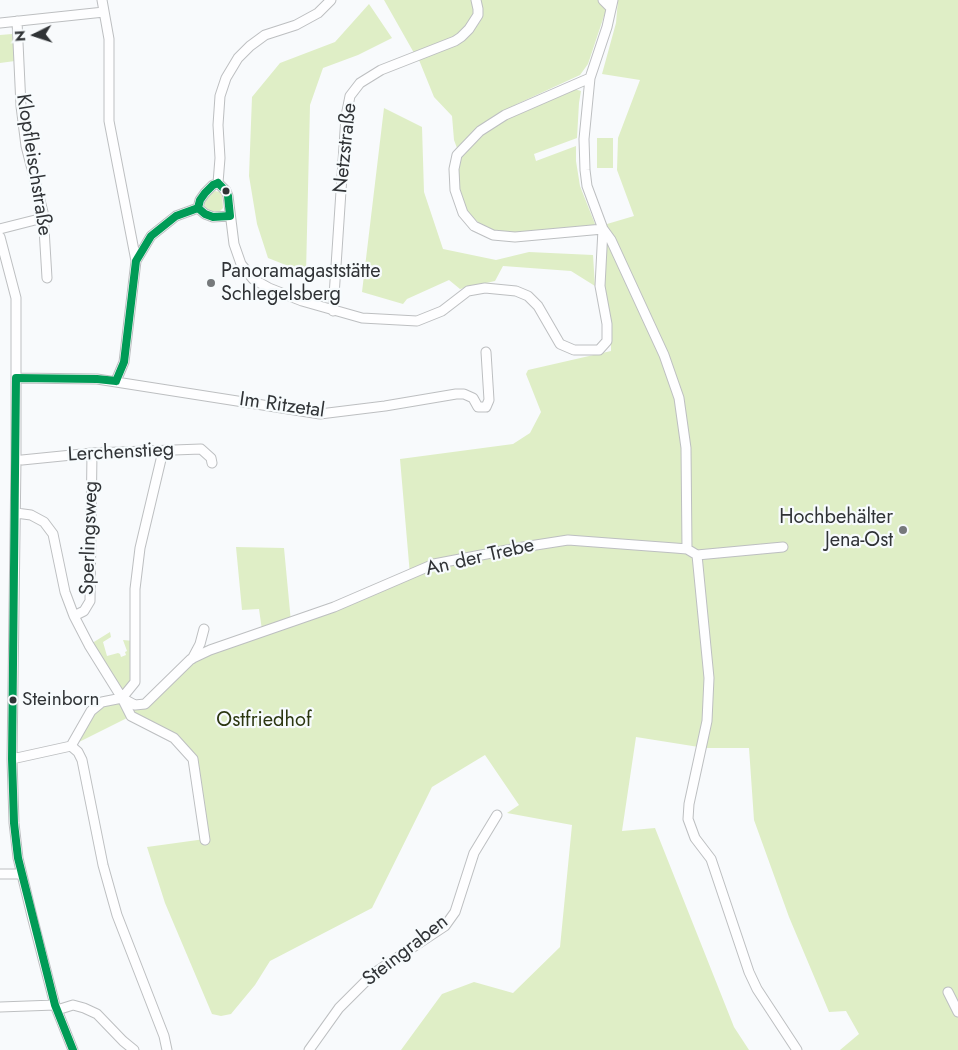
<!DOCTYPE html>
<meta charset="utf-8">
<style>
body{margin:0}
#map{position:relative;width:958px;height:1050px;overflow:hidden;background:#f8fafc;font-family:Jost,sans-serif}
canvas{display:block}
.north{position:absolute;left:10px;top:10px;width:50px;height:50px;-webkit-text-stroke:4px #f7fbfd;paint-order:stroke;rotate:266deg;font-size:14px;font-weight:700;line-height:20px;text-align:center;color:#303336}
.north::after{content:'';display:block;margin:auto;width:18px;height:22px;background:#303336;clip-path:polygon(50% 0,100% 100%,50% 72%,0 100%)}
</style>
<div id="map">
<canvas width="958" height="1050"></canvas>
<div class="north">N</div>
</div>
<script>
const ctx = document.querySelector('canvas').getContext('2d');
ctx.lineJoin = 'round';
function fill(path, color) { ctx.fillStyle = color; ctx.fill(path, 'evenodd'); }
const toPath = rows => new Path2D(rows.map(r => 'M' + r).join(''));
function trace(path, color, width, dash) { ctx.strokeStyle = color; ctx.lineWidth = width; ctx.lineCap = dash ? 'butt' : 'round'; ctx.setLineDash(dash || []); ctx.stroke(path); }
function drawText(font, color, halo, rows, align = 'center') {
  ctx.font = font + ' Jost,sans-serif'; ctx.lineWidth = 4.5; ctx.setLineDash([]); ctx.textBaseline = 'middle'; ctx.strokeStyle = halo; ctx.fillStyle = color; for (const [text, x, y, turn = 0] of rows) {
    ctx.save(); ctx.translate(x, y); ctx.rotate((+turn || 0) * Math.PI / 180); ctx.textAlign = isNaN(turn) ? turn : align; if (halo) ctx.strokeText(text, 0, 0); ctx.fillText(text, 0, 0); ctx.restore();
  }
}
fill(toPath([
 [384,0,472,0,474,14,473,19,456,36,414,53],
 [479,0,598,0,606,10,588,64,580,75,517,104,498,115,479,127,457,148,454,140,452,116,434,97,419,60,456,45,469,36,480,22,482,14],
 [618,0,958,0,958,1050,840,1050,859,1034,846,1011,829,1012,789,917,754,820,749,748,705,748,636,737,622,831,655,828,734,1027,749,1050,401,1050,442,994,474,982,513,993,560,947,572,825,507,813,519,805,485,755,432,787,372,908,270,961,255,985,231,1014,221,1016,212,1014,165,903,147,847,205,839,193,759,174,738,131,716,71,746,91,711,122,698,89,645,110,632,111,637,103,642,107,656,118,653,120,654,121,657,126,655,125,652,127,651,123,640,134,641,135,682,122,698,145,704,191,659,262,630,259,609,242,610,236,547,284,548,291,622,410,575,400,459,513,444,530,433,541,412,526,374,528,370,611,351,611,329,602,285,607,224,634,216,617,170,618,138,640,80,602,74,616,23],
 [369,4,392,38,358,55,323,68,310,105,306,273,268,258,257,224,249,176,252,97,280,63,335,42],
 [12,34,15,61,0,63,0,35],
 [574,89,581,91,579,103,577,138,534,154,536,161,576,146,576,161,580,186,595,224,593,228,533,233,500,233,486,228,469,215,460,197,458,175,461,159,466,149,482,135,513,115],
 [384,108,422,127,424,192,443,249,496,260,529,252,593,255,595,286,571,271,503,266,495,281,460,289,449,280,407,299,403,304,362,292],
 [597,138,613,138,613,168,597,168],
 [215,191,220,192,222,194,223,208,219,212,209,211,205,209,203,201]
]), '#dfeec6');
const street = toPath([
 [102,0,109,39,109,121,136,261],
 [603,0,611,8],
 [613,0,607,27,590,78,584,139,585,170,587,186,603,229,611,240,664,355,679,398,686,448,687,549],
 [17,21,21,106,26,146,43,212,47,278],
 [0,23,104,12],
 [590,78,505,115,480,131,457,155,454,169,455,190,463,213,474,226,493,235,515,237,603,229],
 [218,183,226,191,228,196,234,244,241,264,253,279,269,288,302,301,362,318,417,321,442,311,468,291,485,288,516,291,528,296,538,306,560,344,574,350,599,350,607,341,607,324,600,286,603,229],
 [218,183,220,158,218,125,220,96,226,78,238,58,250,46,265,35,296,25,318,13,331,0],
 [198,208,205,214,213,217,230,216],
 [198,208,200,200,205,193,213,185,218,183],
 [0,229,43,218],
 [0,237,16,298,16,460,12,759,14,823,18,858,32,916,55,1005,73,1050],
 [333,311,346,116,350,96,360,83,381,70,455,41,461,37,469,29,478,15,478,9,476,0],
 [16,378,97,379,320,414,385,406,456,394,464,394,473,398,478,407,486,407,489,400,486,352],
 [116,381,124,362,136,261,151,236,176,216,198,208],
 [22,460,92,453,201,449,211,458,212,463],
 [16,513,31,515,44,522,53,534,65,592,74,616,89,645,122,698,131,716,174,738,193,759,205,840],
 [697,555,709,678,707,721,689,804,688,819,695,838,711,859,749,972,757,989,797,1050],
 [74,616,84,611,90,601,92,453],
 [192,659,200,644,204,629],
 [122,698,135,682,135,589,140,548,163,451],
 [71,746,78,752,82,760,103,865,117,915,164,1036,167,1050],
 [12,759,71,746,91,711,102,702,122,698,135,705,145,704,191,659,210,650,334,607,434,564,523,547,568,540,675,548,687,549,697,555,783,547],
 [0,874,21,874],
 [948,992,958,1012],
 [0,1007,55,1005],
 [57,1010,73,1005,84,1008,97,1014,123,1041,134,1050],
 [309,1050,339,1008,374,973,445,926,455,912,474,853,497,815]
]);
trace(street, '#bdbfc1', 11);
trace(street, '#fefeff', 9);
trace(toPath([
 [218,183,226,191,228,196,230,216,213,217,205,214,198,208,200,200,205,193,213,185,218,183],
 [16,378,12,759,14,823,18,858,55,1005,73,1050],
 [16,378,97,379,116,381],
 [116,381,124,362,136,261,151,236,176,216,198,208]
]), '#009b56', 8);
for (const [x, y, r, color] of [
 [226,191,4.5,"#303336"],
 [211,283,5,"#76797b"],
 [903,530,5,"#76797b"],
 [13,700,4.5,"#303336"]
]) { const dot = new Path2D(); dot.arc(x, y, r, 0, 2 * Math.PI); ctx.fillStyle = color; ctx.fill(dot); trace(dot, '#f7fbfd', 2); }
drawText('19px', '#303336', '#f7fbfd', [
 ["Steinborn",22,700]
], 'left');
drawText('20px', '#303336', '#f7fbfd', [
 ["Netzstraße",346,148,-84],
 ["Klopfleischstraße",33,165,81],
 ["Im Ritzetal",282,406,8],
 ["Lerchenstieg",121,453,-3],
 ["Sperlingsweg",90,538,-88],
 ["An der Trebe",480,558,-13],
 ["Steingraben",406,951,-38]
]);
drawText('20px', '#303336', '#f7fbfd', [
 ["Panoramagaststätte",221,272],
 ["Schlegelsberg",221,295],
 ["Hochbehälter",893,518,"right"],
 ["Jena-Ost",893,541,"right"]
], 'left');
drawText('20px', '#2c3711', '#f7fbfd', [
 ["Ostfriedhof",264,721]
]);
</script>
